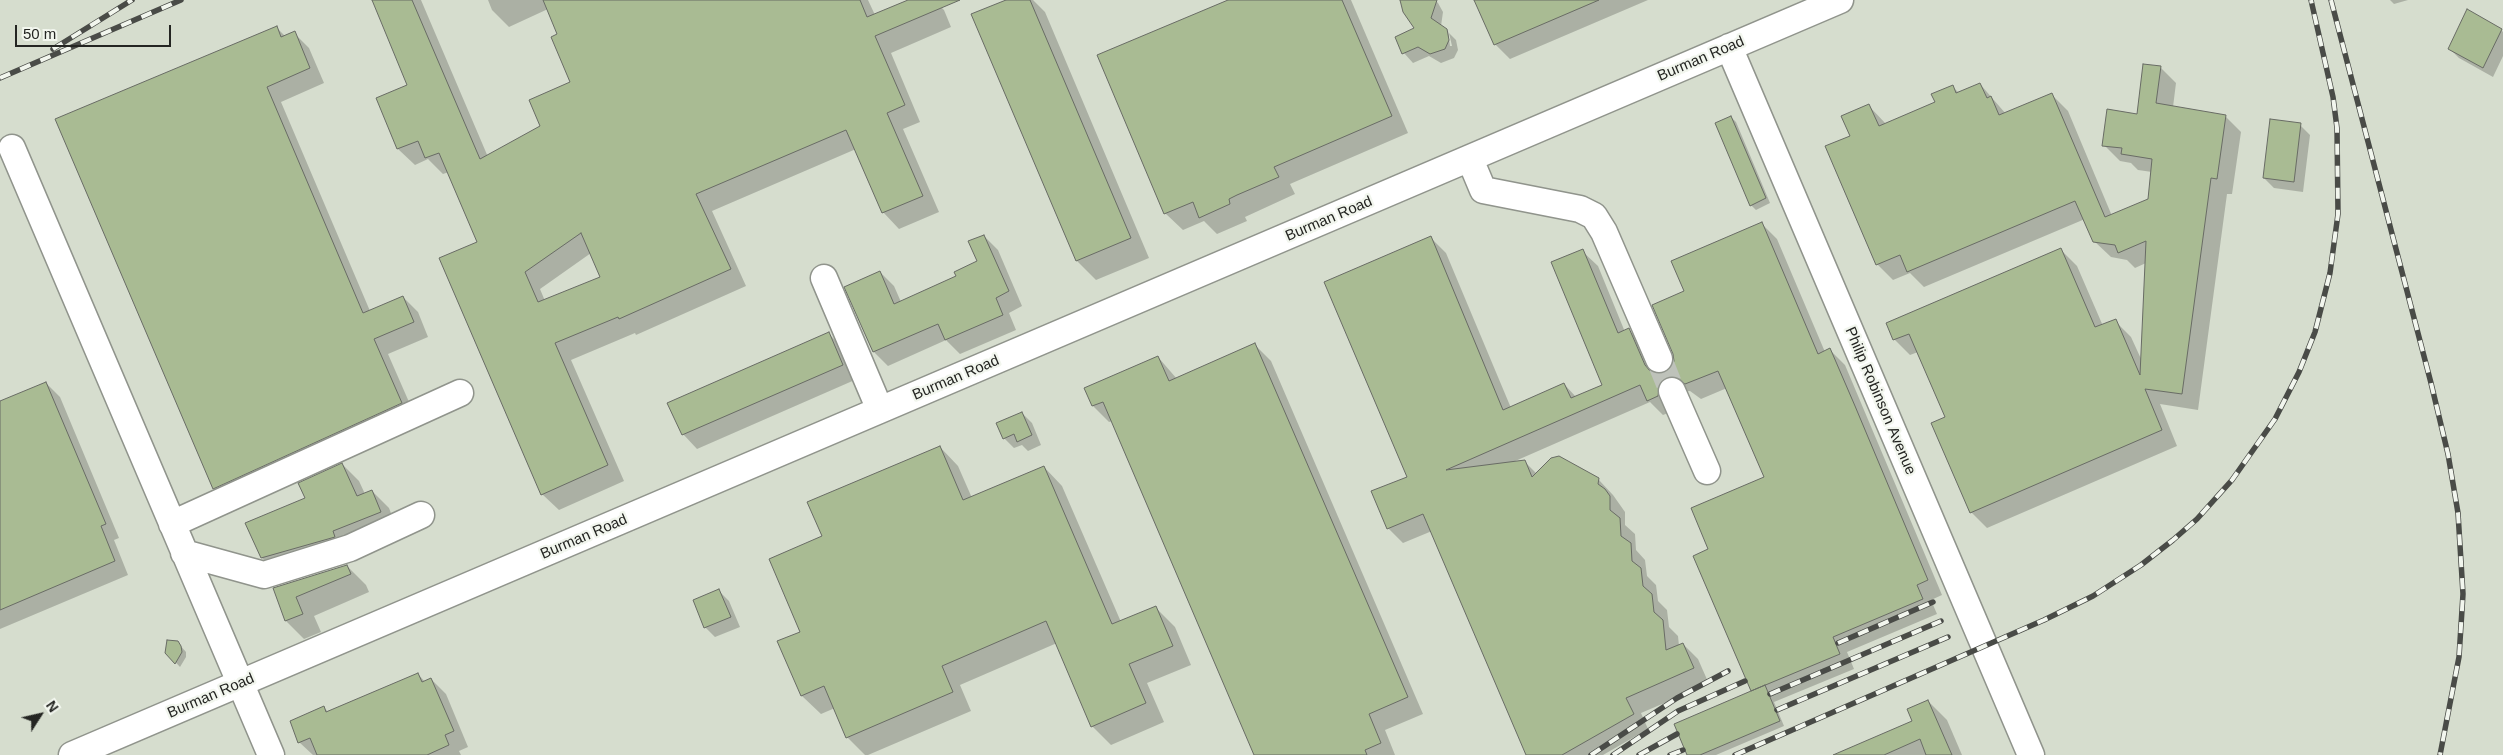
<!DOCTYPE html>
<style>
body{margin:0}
#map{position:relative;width:2503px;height:755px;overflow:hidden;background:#e5e9e0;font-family:Arial,sans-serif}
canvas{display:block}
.north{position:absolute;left:15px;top:690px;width:50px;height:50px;-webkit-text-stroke:4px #f2f6ee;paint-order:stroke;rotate:55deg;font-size:14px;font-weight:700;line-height:20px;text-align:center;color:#242522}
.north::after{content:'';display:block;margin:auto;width:18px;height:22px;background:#242522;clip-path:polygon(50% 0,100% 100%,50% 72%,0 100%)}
.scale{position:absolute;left:15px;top:25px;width:156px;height:22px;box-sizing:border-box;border:2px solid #242522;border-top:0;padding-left:6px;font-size:15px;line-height:18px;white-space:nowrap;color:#242522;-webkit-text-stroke:4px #f2f6ee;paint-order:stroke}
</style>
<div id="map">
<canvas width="2503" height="755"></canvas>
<div class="north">N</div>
<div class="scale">50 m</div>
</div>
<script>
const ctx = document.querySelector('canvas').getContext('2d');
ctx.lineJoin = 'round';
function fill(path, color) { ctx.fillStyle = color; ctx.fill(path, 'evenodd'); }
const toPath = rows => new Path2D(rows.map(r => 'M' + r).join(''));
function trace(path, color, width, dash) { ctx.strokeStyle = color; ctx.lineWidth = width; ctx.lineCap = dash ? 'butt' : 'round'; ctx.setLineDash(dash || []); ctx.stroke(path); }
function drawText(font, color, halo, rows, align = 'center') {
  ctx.font = font + ' Arial,sans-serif'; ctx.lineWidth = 4.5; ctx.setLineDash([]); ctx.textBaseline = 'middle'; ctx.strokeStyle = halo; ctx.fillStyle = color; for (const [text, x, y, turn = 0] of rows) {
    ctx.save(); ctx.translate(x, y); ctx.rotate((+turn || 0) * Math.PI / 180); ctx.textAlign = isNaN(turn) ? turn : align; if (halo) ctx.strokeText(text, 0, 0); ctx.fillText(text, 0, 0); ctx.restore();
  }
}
fill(toPath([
 [0,0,2503,0,2503,755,0,755]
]), '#d6ddce');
fill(toPath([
 [373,0,421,0,488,157,541,126,572,83,559,35,548,9,509,27,492,10,488,0,868,0,875,15,911,0,934,0,944,10,951,27,891,53,920,122,903,129,939,212,899,229,883,212,856,149,712,211,746,286,636,335,635,333,571,360,624,481,559,510,542,494,479,242,449,172,443,174,428,159,415,165,398,149,377,99,409,85],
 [591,253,602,278,545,301,540,289],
 [1009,0,1033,0,1045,12,1149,258,1096,280,1077,261,973,15],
 [1229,0,1351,0,1408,133,1290,184,1295,194,1245,217,1247,221,1217,234,1204,221,1183,230,1165,213],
 [1405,0,1435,0,1438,3,1443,12,1441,26,1448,31,1450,46,1452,46,1449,33,1456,40,1458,50,1454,58,1441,63,1429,56,1413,63,1404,53,1396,37,1416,29],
 [1476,0,1648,0,1510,59,1495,44],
 [2390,0,2408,0,2394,4],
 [276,27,286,37,294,33,309,48,324,83,281,102,370,311,403,297,418,312,428,337,388,354,416,418,229,503,214,488,57,120],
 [2501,30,2503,32,2503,56,2493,77,2459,58,2449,48],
 [2160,67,2176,83,2173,107,2225,116,2241,132,2232,194,2227,194,2198,410,2160,404,2177,446,1987,528,1971,512,1946,418,1918,352,1910,355,1894,339,2061,250,2077,266,2103,326,2115,321,2131,337,2142,361,2146,263,2135,268,2127,260,2111,257,2094,241,2085,219,1924,287,1910,273,1893,280,1877,264,1851,137,1869,106,1886,124,1936,102,1953,87,1959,93,1980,84,2006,114,2052,95,2068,111,2112,216,2149,200,2152,172,2138,170,2131,163,2120,161,2104,145,2138,115],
 [1731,117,1736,122,1770,203,1756,210,1751,205],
 [2300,125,2310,135,2303,192,2274,188,2264,178],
 [1762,224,1777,239,1825,352,1830,350,1845,365,1942,595,1931,600,1937,614,1847,652,1854,669,1774,702,1784,726,1716,755,1688,755,1753,692,1710,550,1766,477,1727,388,1701,399,1690,391,1682,392,1673,411,1663,415,1650,402,1513,462,1524,461,1537,474,1598,479,1613,495,1625,512,1625,525,1635,534,1636,550,1645,560,1647,576,1656,585,1658,601,1667,610,1669,627,1678,636,1679,646,1683,644,1698,659,1709,684,1641,713,1648,729,1603,755,1528,755,1432,531,1403,543,1388,528,1409,477,1431,238,1446,253,1511,408,1564,384,1576,397,1603,385,1582,251,1598,266,1625,332,1629,330,1644,345,1657,375,1665,374,1672,368,1675,361,1685,292],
 [984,236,998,250,1022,306,1009,313,1016,330,960,354,946,340,888,366,874,352,846,287,880,272,894,286,901,302,958,277,978,262],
 [829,334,843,348,857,379,697,449,683,434],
 [1255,345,1271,361,1423,714,1385,730,1395,755,1255,755,1113,421,1109,422,1093,406,1158,357,1177,379],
 [46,383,60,397,119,538,114,540,128,575,0,629,0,403],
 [1022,413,1032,423,1041,445,1028,451,1022,445,1014,448,1004,438],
 [940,447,958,466,972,498,1044,467,1062,486,1121,622,1156,608,1175,627,1191,665,1147,683,1164,722,1111,745,1092,726,1057,643,960,685,971,711,868,755,865,755,847,737,835,708,821,714,802,696,779,642,802,632,824,537],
 [342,464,359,481,365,494,372,491,389,508,397,529,279,575,262,558],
 [347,566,366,585,369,592,314,616,321,632,304,639,286,621,279,604],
 [719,591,729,601,740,627,715,637,705,627,695,601],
 [178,643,186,652,186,657,180,667,166,652],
 [418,674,425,682,431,679,446,694,468,747,459,751,461,755,313,755,299,742,324,707,328,712],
 [1928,701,1947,720,1962,755,1853,755,1914,722]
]), '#0003');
const building = toPath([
 [372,0,412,0,480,159,540,126,529,100,570,82,551,37,557,34,543,0,860,0,867,17,908,0,960,0,875,36,905,105,887,113,923,196,882,213,846,130,696,194,731,269,619,319,618,317,555,343,608,465,541,495,439,258,477,242,439,153,425,158,418,141,397,149,376,98,407,85,372,0],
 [581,233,600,277,538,302,525,272,581,233],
 [1006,0,1030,0,1131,238,1076,261,971,14,1006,0],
 [1228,0,1342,0,1392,116,1274,167,1279,177,1237,195,1229,199,1230,204,1199,218,1193,202,1164,214,1097,55,1228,0],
 [1400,0,1437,0,1431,18,1447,29,1449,40,1445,49,1430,54,1418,47,1402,54,1395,37,1414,28,1403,12,1400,0],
 [1474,0,1599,0,1494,45,1474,0],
 [2467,9,2502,29,2483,68,2448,49,2467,9],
 [277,26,281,37,295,31,310,68,267,87,363,313,403,296,414,322,374,339,402,403,213,489,55,119,277,26],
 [2143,64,2161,66,2156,103,2226,115,2217,179,2211,178,2182,394,2145,389,2162,430,1970,513,1931,423,1945,417,1909,334,1893,340,1886,323,2061,248,2095,327,2116,319,2140,375,2146,241,2118,253,2115,245,2093,242,2075,201,1907,272,1900,255,1876,265,1825,146,1850,136,1841,116,1869,104,1879,126,1935,102,1931,94,1953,85,1956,93,1980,83,1987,98,1991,96,1999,115,2052,93,2105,217,2148,199,2152,159,2121,154,2122,148,2102,146,2107,109,2137,114,2143,64],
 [1731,116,1766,198,1750,206,1715,123,1731,116],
 [2270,119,2301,123,2294,182,2263,178,2270,119],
 [1762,222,1818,354,1830,348,1855,406,1928,580,1917,585,1923,599,1833,637,1840,654,1751,691,1693,556,1708,549,1691,508,1764,477,1718,371,1685,384,1674,376,1666,377,1660,383,1658,396,1647,401,1640,385,1446,470,1525,460,1532,477,1551,458,1559,456,1599,478,1598,484,1605,489,1610,496,1610,510,1620,518,1621,536,1631,543,1632,561,1641,568,1643,586,1652,594,1654,612,1663,620,1666,650,1683,643,1694,668,1626,698,1634,714,1562,755,1526,755,1423,514,1387,529,1371,491,1407,477,1324,282,1431,236,1503,410,1564,383,1571,398,1602,385,1551,262,1583,249,1618,333,1629,328,1645,365,1650,371,1657,374,1664,373,1671,368,1674,361,1673,354,1652,305,1684,291,1671,261,1762,222],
 [984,235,1009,291,996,298,1003,315,945,340,938,324,873,352,844,287,880,271,894,304,956,276,954,272,977,261,968,241,984,235],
 [829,332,843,365,682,435,667,403,829,332],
 [1255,343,1408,697,1369,714,1381,743,1365,750,1367,755,1254,755,1103,402,1092,406,1084,388,1158,356,1169,381,1255,343],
 [46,382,106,524,101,526,115,561,0,610,0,401,46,382],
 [1022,412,1032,435,1017,442,1014,434,1003,439,996,423,1022,412],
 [940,446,963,500,1044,466,1112,624,1156,606,1173,646,1129,664,1146,703,1091,727,1046,621,942,666,953,692,846,738,824,686,801,696,777,641,800,632,769,559,822,536,807,502,940,446],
 [342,463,357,496,372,490,381,512,333,531,335,537,261,558,245,523,305,498,298,483,342,463],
 [347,565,351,574,296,597,303,614,285,621,273,588,347,565],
 [719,589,731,617,704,628,693,600,719,589],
 [167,640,178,641,181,646,182,652,175,664,165,653,167,640],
 [418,673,422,682,431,678,454,731,445,735,449,745,427,755,317,755,310,738,298,743,290,721,324,706,326,712,418,673],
 [1765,685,1780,721,1700,755,1687,755,1674,724,1765,685],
 [1928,700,1952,755,1926,755,1920,739,1884,755,1833,755,1912,721,1907,709,1928,700]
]);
fill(building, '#a9bb93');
trace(building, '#696c65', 1);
trace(toPath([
 [1659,359,1672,391]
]), '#bec2ba', 26, [26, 13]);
const minor = toPath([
 [1729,47,2031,755],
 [12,148,271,755],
 [1470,159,1483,190,1580,209,1594,216,1604,232,1659,359],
 [824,278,880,410],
 [1672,391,1707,471],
 [172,524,460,393],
 [184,553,264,575,350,548,421,515],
 [72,755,1840,0]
]);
trace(minor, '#90948c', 29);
trace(minor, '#fff', 26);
const rail = toPath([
 [2331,0,2431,383,2448,454,2458,513,2463,594,2459,657,2440,755],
 [53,49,132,0],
 [0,78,181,0],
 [1838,643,1933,602],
 [1770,694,1941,621],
 [1777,710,1948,637],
 [1591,755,1677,698,1728,671],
 [1613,755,1678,711,1745,681],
 [1639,755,1677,734],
 [1670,755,1683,750],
 [1735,755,2044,620,2093,596,2141,565,2173,540,2197,519,2232,480,2275,419,2299,372,2315,332,2330,273,2338,214,2337,128,2333,97,2311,0]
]);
trace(rail, '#494b47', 5.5);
trace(rail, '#f2f6ee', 4, [11]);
drawText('15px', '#242522', '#f2f6ee', [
 ["Burman Road",1701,59,-23],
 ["Burman Road",1329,219,-23],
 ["Burman Road",956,378,-23],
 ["Philip Robinson Avenue",1880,401,67],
 ["Burman Road",584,537,-23],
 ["Burman Road",211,696,-23]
]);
</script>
